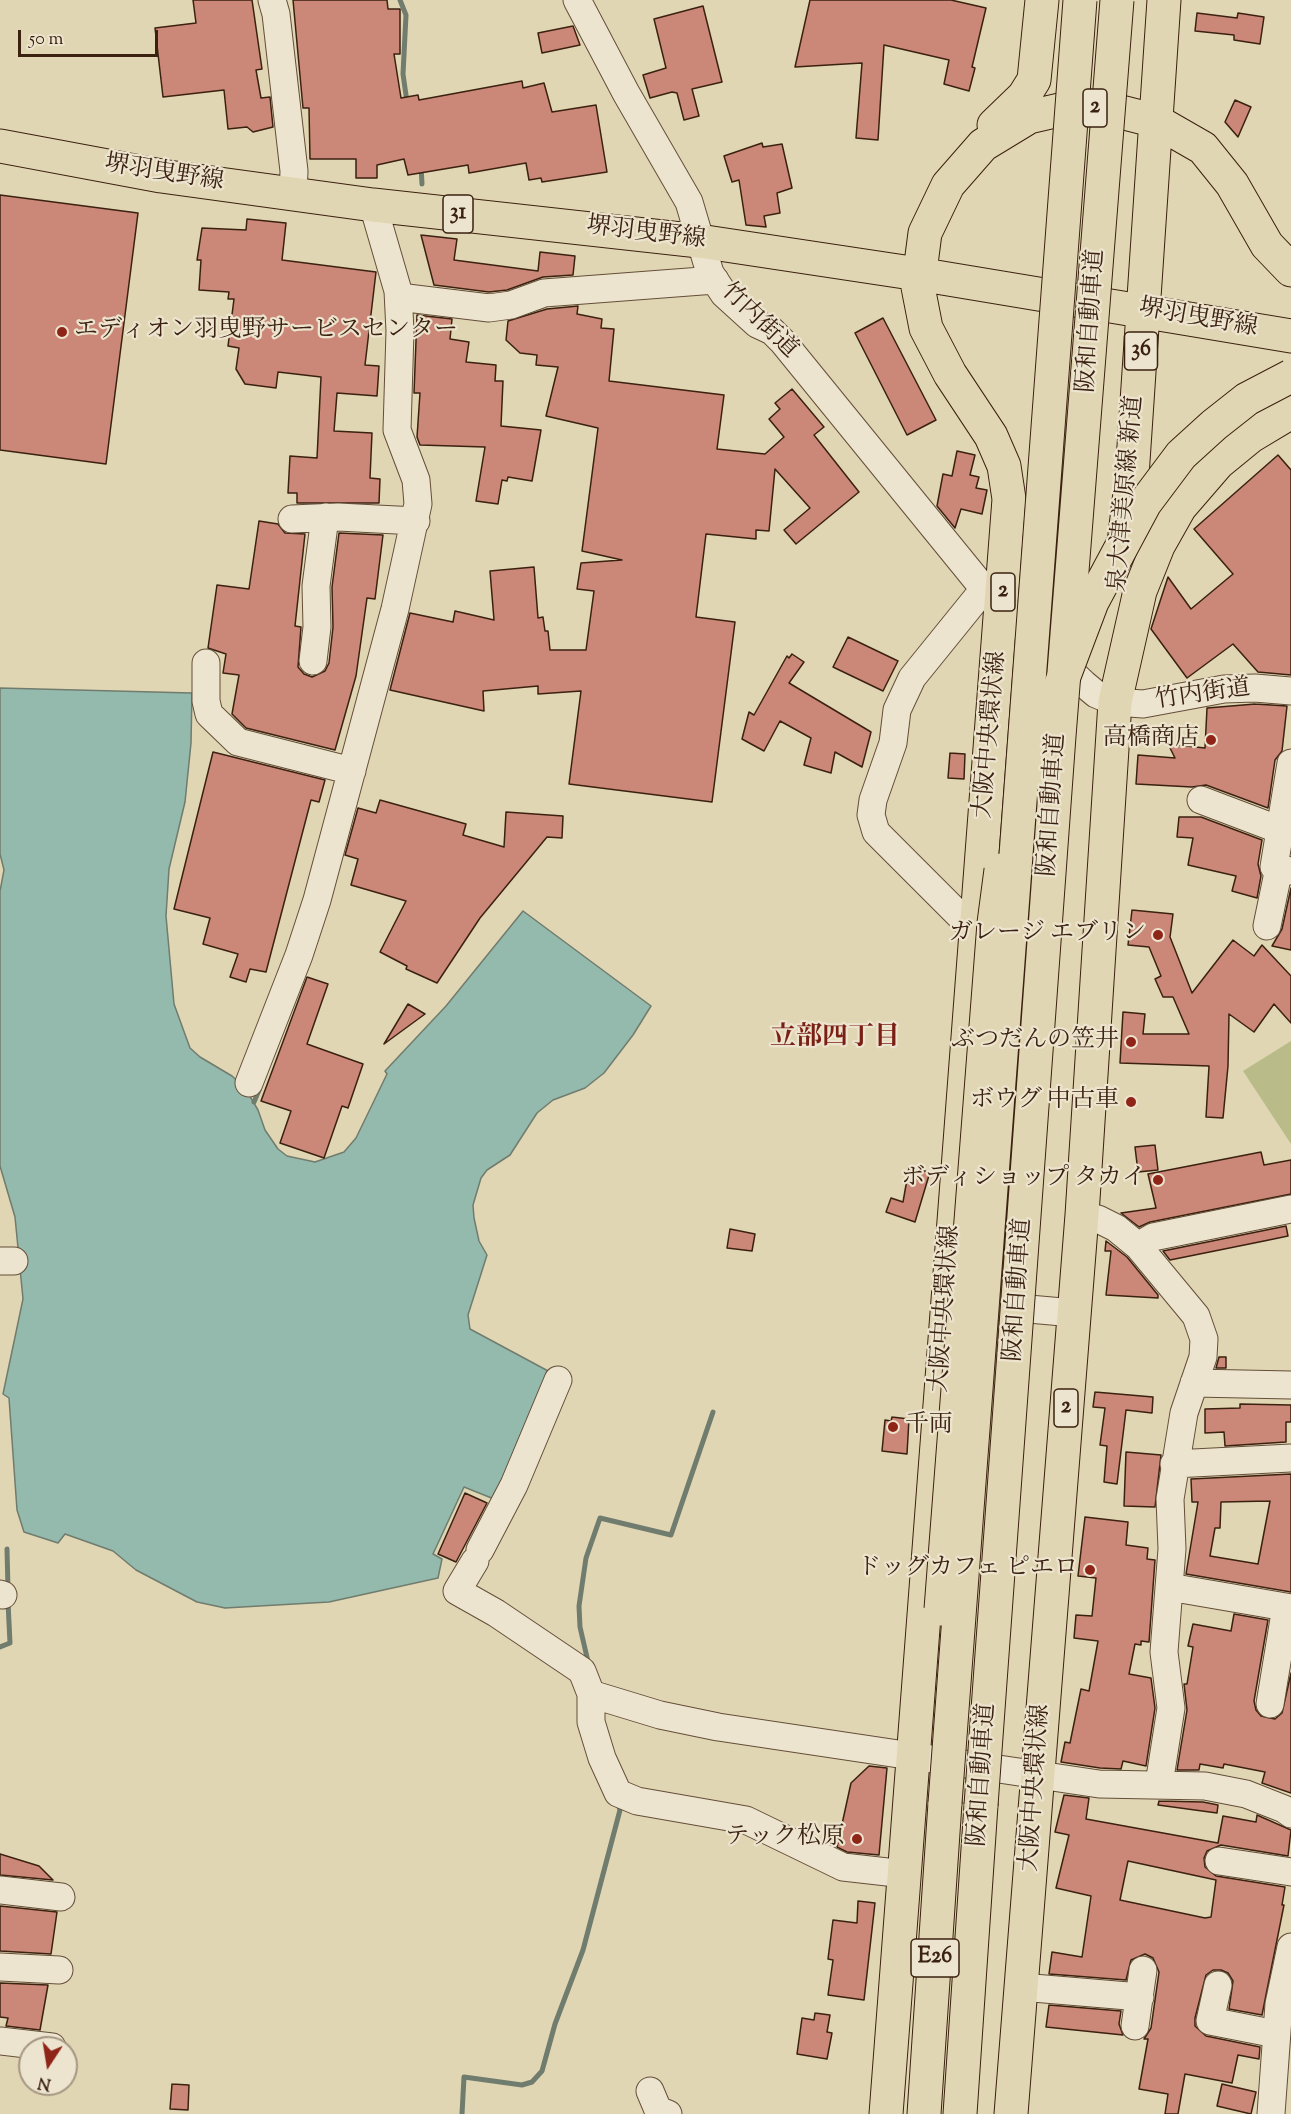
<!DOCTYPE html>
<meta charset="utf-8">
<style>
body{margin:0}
#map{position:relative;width:1291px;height:2114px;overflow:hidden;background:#e1d6b3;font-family:"Sorts Mill Goudy",serif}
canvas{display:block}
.north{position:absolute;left:18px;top:2036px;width:60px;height:60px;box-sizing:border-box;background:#ece4ce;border:2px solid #a59682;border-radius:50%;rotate:192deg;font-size:16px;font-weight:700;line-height:24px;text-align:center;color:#3b2110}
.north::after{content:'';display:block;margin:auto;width:21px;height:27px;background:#8f2418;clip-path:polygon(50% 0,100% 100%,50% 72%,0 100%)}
.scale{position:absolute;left:18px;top:30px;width:140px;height:27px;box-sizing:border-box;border:3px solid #3b2110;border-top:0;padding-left:8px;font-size:18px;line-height:21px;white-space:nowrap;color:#3b2110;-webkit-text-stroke:4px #ece4ce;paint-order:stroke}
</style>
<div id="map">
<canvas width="1291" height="2114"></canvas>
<div class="north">N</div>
<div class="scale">50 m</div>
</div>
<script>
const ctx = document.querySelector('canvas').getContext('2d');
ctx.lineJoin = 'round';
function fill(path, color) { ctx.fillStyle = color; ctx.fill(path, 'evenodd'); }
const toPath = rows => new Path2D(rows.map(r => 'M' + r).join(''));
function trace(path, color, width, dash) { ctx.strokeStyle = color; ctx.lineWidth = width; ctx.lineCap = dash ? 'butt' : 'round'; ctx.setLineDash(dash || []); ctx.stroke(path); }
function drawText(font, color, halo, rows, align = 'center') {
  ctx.font = font + ' "Sorts Mill Goudy","Noto Serif JP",serif'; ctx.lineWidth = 4.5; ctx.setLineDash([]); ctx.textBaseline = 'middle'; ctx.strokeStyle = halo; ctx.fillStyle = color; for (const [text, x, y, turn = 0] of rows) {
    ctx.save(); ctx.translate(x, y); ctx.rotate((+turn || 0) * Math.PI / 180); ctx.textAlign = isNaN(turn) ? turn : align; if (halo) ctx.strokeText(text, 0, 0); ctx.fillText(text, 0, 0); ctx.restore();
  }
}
fill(toPath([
 [1291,1041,1291,1144,1243,1071]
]), '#b9bc88');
const water = toPath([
 [0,688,192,693,191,743,185,802,169,869,166,916,174,1004,190,1048,200,1057,232,1076,245,1088,258,1110,265,1130,278,1149,287,1156,315,1162,344,1152,356,1138,387,1074,385,1071,446,1006,523,911,651,1006,633,1035,604,1073,585,1088,553,1100,537,1113,510,1155,487,1170,481,1178,473,1205,474,1218,479,1241,487,1255,468,1315,470,1329,550,1372,494,1499,464,1487,433,1554,442,1559,438,1578,329,1602,225,1608,197,1602,136,1570,113,1551,65,1534,58,1543,24,1532,17,1510,9,1398,3,1394,23,1299,15,1217,0,1166,0,891,4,870,0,854,0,688]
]);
fill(water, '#94b9ad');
trace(water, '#707c6e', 1.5);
trace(toPath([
 [400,0,406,15,403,74,407,102],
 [421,166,422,184],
 [254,1102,259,1090],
 [7,1549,8,1589],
 [0,1647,10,1643,8,1602],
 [589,1666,580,1627,579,1606,586,1558,600,1518,671,1535,713,1412],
 [462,2114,464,2077,522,2085,532,2082,542,2071,555,2024,583,1950,620,1810,618,1804]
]), '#707c6e', 5);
const building = toPath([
 [193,0,252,0,262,69,256,70,261,98,270,97,273,127,253,132,247,127,228,129,224,90,163,97,155,28,196,23,193,0],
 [293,0,387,0,388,9,400,9,400,54,394,54,401,98,418,95,419,100,522,81,523,88,544,83,552,112,596,105,607,172,542,182,541,178,529,180,526,163,469,173,468,165,408,175,404,159,377,165,377,178,356,178,356,159,310,159,309,108,303,108,293,0],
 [810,0,951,0,986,8,972,67,975,68,969,91,944,84,949,60,884,45,878,140,856,138,862,63,795,67,810,0],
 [703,6,722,82,692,89,699,116,684,120,677,93,672,92,650,98,643,75,666,68,654,19,703,6],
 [1197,13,1237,18,1238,13,1264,17,1260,44,1234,40,1234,35,1195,31,1197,13],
 [573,26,580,45,542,53,538,33,573,26],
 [1235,100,1251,107,1238,137,1225,122,1235,100],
 [762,143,763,147,782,144,792,188,777,193,780,213,764,216,766,227,746,225,739,180,732,182,724,156,762,143],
 [0,195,138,213,106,464,0,450,0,195],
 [247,219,286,223,282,260,376,272,365,365,379,366,377,396,337,393,334,431,372,433,370,478,380,479,379,503,297,503,297,493,288,493,290,456,317,458,321,377,278,372,276,388,245,384,236,369,239,348,228,346,234,299,228,299,229,292,199,290,201,260,197,260,202,228,246,230,247,219],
 [421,235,457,239,454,260,538,271,540,252,575,256,573,275,543,277,507,290,489,292,434,285,421,235],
 [578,306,577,314,602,319,601,328,614,329,609,381,724,395,717,449,765,454,784,437,769,419,780,409,775,403,792,389,824,427,814,435,859,492,796,544,784,530,810,508,775,469,769,531,756,530,756,539,706,534,696,617,735,622,712,802,569,784,581,691,538,694,538,686,483,691,484,711,390,690,410,613,453,622,455,611,494,620,490,571,534,567,538,618,543,617,545,631,548,631,550,650,586,650,594,591,577,589,581,563,622,560,582,551,598,428,546,416,558,367,536,365,537,355,520,353,506,340,508,321,547,309,578,306],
 [417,315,452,319,450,339,469,342,466,362,496,365,495,381,503,381,501,426,541,430,532,481,508,477,507,481,502,480,498,504,476,501,485,447,420,445,417,437,420,393,414,393,417,315],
 [883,318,936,420,907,435,855,333,883,318],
 [957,451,975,455,970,475,979,477,976,488,987,490,982,514,961,509,955,528,937,506,943,474,952,476,957,451],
 [1278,455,1291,470,1291,675,1258,672,1233,644,1187,678,1151,629,1168,577,1191,609,1233,574,1194,529,1278,455],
 [259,521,278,524,285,533,305,534,295,626,301,627,298,667,304,674,312,677,325,671,329,663,333,627,332,587,339,533,383,535,375,599,367,598,356,676,335,750,246,728,232,714,239,675,223,673,226,654,208,648,217,585,249,589,259,521],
 [848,637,898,661,883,691,833,667,848,637],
 [792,654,804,662,789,683,871,732,862,767,835,752,831,773,804,765,811,738,780,721,764,751,742,739,749,712,754,715,787,656,789,658,792,654],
 [1255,704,1287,706,1282,751,1275,760,1268,808,1206,785,1192,787,1136,784,1138,755,1175,758,1168,744,1205,748,1207,708,1255,704],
 [213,752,325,780,319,802,311,800,266,972,250,969,246,982,230,977,238,954,203,944,210,918,174,909,213,752],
 [950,753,965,754,964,779,948,778,950,753],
 [380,800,466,824,463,835,504,847,506,812,563,816,562,838,547,837,480,918,437,983,406,969,407,966,380,952,406,901,351,885,358,859,345,855,358,808,376,813,380,800],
 [1179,817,1201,817,1262,840,1258,864,1261,876,1257,898,1232,891,1236,876,1188,865,1193,838,1177,837,1179,817],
 [1291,888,1291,950,1272,946,1282,929,1291,888],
 [1132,910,1173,914,1170,937,1192,993,1233,940,1254,956,1262,945,1291,976,1291,1023,1274,1004,1254,1032,1229,1014,1228,1066,1223,1118,1206,1117,1209,1066,1120,1063,1123,1012,1145,1014,1143,1034,1189,1034,1173,997,1163,997,1155,979,1161,976,1149,947,1128,945,1132,910],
 [307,977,328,984,307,1044,363,1064,348,1108,342,1106,324,1158,280,1143,291,1111,261,1101,307,977],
 [408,1004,425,1014,384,1044,408,1004],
 [1155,1145,1158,1170,1138,1172,1135,1147,1155,1145],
 [1261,1152,1264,1165,1291,1160,1291,1194,1150,1222,1139,1227,1121,1213,1156,1208,1148,1174,1261,1152],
 [909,1168,930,1172,915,1222,886,1212,891,1198,903,1202,909,1168],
 [1286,1226,1288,1236,1264,1241,1170,1260,1163,1251,1286,1226],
 [730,1229,755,1234,752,1251,727,1248,730,1229],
 [1106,1241,1127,1257,1158,1295,1158,1298,1106,1295,1111,1251,1105,1251,1106,1241],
 [1219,1357,1226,1357,1226,1368,1216,1368,1219,1357],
 [1095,1392,1153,1397,1152,1413,1126,1410,1117,1484,1104,1482,1107,1446,1100,1445,1105,1408,1093,1407,1095,1392],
 [1240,1404,1291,1405,1291,1422,1286,1422,1286,1442,1225,1446,1224,1432,1205,1433,1205,1409,1240,1408,1240,1404],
 [892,1417,909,1419,907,1454,882,1451,885,1420,891,1421,892,1417],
 [1126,1452,1161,1455,1155,1507,1124,1506,1126,1452],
 [1291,1474,1291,1592,1186,1574,1198,1502,1192,1502,1191,1479,1291,1474],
 [1270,1501,1258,1564,1210,1556,1215,1528,1220,1528,1221,1502,1270,1501],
 [465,1493,487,1503,456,1562,438,1554,465,1493],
 [1085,1517,1128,1522,1126,1545,1148,1548,1147,1559,1155,1560,1149,1642,1141,1641,1141,1645,1135,1644,1129,1674,1151,1678,1155,1708,1146,1766,1123,1761,1121,1769,1100,1768,1061,1762,1065,1742,1070,1743,1081,1689,1089,1691,1098,1641,1074,1638,1076,1615,1092,1616,1096,1578,1078,1576,1085,1517],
 [1234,1614,1268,1620,1254,1701,1256,1710,1261,1716,1275,1719,1282,1713,1291,1673,1291,1793,1262,1783,1265,1772,1224,1764,1223,1768,1200,1764,1199,1770,1177,1770,1187,1710,1184,1684,1187,1684,1193,1647,1188,1646,1193,1624,1231,1631,1234,1614],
 [869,1766,887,1768,879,1855,847,1852,837,1847,851,1783,869,1766],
 [1064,1795,1089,1798,1086,1819,1218,1843,1223,1816,1256,1822,1257,1815,1291,1830,1288,1856,1221,1845,1207,1851,1204,1858,1205,1867,1216,1876,1285,1887,1282,1905,1284,1905,1262,2015,1229,2009,1233,1981,1228,1973,1221,1970,1213,1970,1206,1975,1195,2018,1195,2026,1206,2036,1260,2047,1259,2059,1238,2055,1232,2083,1185,2074,1178,2114,1165,2114,1168,2094,1139,2089,1148,2039,1144,2039,1151,2028,1159,1972,1153,1958,1145,1954,1131,1960,1126,1980,1049,1974,1052,1952,1082,1957,1091,1896,1056,1888,1069,1835,1055,1832,1064,1795],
 [1128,1861,1216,1880,1211,1917,1205,1918,1120,1900,1128,1861],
 [1159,1801,1203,1802,1218,1805,1217,1813,1158,1805,1159,1801],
 [0,1854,39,1866,53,1880,0,1875,0,1854],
 [858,1901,875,1903,864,2000,828,1995,833,1960,828,1959,833,1920,857,1923,858,1901],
 [0,1906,57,1912,51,1954,0,1951,0,1906],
 [0,1983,48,1985,40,2030,6,2026,8,2018,0,2017,0,1983],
 [1049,2005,1121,2011,1119,2024,1123,2035,1046,2027,1049,2005],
 [815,2013,830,2015,827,2032,832,2033,827,2059,797,2054,802,2018,814,2020,815,2013],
 [172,2084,189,2085,188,2110,170,2109,172,2084],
 [1222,2084,1256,2092,1251,2114,1217,2106,1222,2084]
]);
fill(building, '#cb8777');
trace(building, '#3b2110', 1.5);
const minor = toPath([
 [272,0,276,14,294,171,293,194],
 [577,0,626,93,689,202,710,273,724,294,757,324,772,331,783,342,984,589,1084,684,1096,694,1115,702,1143,704,1224,689,1255,688,1291,691],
 [399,297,489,308,511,305,544,293,715,280],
 [292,519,338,517,416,521],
 [313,661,317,627,316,586,325,517],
 [206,663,206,701,209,714,238,742,352,771],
 [1291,763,1274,867,1291,871],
 [1201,800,1280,830],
 [1267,926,1279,868],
 [975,931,876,832,871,815,873,800,893,743,897,710,912,678,984,589],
 [249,1083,299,955,317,900,395,609,418,504,416,480,397,430,400,331,398,291,373,205],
 [1082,1215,1098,1219,1116,1228,1138,1246,1196,1316,1204,1339,1203,1357,1184,1413,1170,1499,1172,1549,1164,1652,1171,1708,1159,1784],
 [1138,1246,1153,1237,1291,1209],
 [0,1261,14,1261],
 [961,1303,1074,1313],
 [1194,1383,1291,1385],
 [1174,1464,1291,1458],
 [480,1550,514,1485,558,1380],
 [475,1561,457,1591,496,1613,582,1671,591,1694,591,1722,602,1758,618,1793,637,1801,746,1820,843,1867,905,1874],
 [1169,1587,1291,1608],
 [0,1594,3,1595],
 [591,1694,660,1715,718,1727,1099,1784,1205,1786,1246,1794,1284,1809,1291,1814],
 [1270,1704,1286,1607],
 [1219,1861,1291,1872],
 [0,1890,61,1897],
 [0,1967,59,1970],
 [1218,1985,1210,2021,1276,2034],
 [1021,1987,1140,1997],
 [1135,2026,1143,1970],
 [0,2041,52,2047],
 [650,2091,658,2110,668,2114],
 [1271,2114,1279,2004,1291,1947]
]);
const major = toPath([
 [994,125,1024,96,1034,80,1042,0],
 [0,146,161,176,373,205,699,241,918,274,1291,336],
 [1124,543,1132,476,1164,0],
 [886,2114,1009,499,1004,466,991,436,950,374,926,328,918,287,925,233,948,185,983,145,1029,117,1068,108,1094,108,1117,111,1156,121,1203,148,1232,184,1267,245,1291,270],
 [1011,2114,1082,1215,1115,702,1140,591,1158,546,1180,507,1218,463,1251,436,1291,412]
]);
const highway = toPath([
 [924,2114,945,1803],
 [960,2114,981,1805]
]);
trace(minor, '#644e39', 29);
trace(major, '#3b2110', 35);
trace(highway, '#3b2110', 35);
trace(minor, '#ece4ce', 27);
trace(major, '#e1d6b3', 33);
trace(highway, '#e1d6b3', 33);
const majorBridge = toPath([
 [1027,774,1092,602,1145,503,1181,455,1214,425,1247,399,1291,376],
 [941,1609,994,923,1001,870]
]);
const highwayBridge = toPath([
 [945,1803,1080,0],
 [981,1805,1059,736,1117,0]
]);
trace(majorBridge, '#3b2110', 35, []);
trace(highwayBridge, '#3b2110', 35, []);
trace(majorBridge, '#e1d6b3', 33);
trace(highwayBridge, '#e1d6b3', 33);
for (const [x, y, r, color] of [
 [62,332,6,"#8f2418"],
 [1211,740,6,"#8f2418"],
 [1158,935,6,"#8f2418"],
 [1131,1042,6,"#8f2418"],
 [1131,1102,6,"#8f2418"],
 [1158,1180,6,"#8f2418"],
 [893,1427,6,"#8f2418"],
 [1090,1570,6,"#8f2418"],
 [857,1839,6,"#8f2418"]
]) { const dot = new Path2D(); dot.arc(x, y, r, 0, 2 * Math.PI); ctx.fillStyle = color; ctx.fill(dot); trace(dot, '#ece4ce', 2); }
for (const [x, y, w] of [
 [1095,108,24],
 [458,214,30],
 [1141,351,33],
 [1003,592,24],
 [1066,1408,24],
 [935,1958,48]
]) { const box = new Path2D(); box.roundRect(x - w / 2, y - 19, w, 38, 4.5); ctx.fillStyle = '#ece4ce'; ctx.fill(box); trace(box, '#3b2110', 1.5); }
drawText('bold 22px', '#3b2110', null, [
 ["2",1095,108],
 ["31",458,214],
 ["36",1141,351],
 ["2",1003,592],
 ["2",1066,1408],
 ["E26",935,1958]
]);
drawText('24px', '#3b2110', '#ece4ce', [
 ["堺羽曳野線",164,175,9],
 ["堺羽曳野線",646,235,7],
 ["堺羽曳野線",1198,320,10],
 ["阪和自動車道",1093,321,-86],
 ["竹内街道",758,322,44],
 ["泉大津美原線 新道",1128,494,-85],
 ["竹内街道",1203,696,-8],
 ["大阪中央環状線",992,735,-85],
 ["阪和自動車道",1054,805,-86],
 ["阪和自動車道",1020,1290,-86],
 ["大阪中央環状線",947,1309,-86],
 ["阪和自動車道",984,1775,-86],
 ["大阪中央環状線",1037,1788,-86]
]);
drawText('24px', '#3b2110', '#ece4ce', [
 ["エディオン羽曳野サービスセンター",74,332,"left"],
 ["高橋商店",1199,740],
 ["ガレージ エブリン",1146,935],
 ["ぶつだんの笠井",1119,1042],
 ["ボウグ 中古車",1119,1102],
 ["ボディショップ タカイ",1146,1180],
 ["千両",905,1427,"left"],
 ["ドッグカフェ ピエロ",1078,1570],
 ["テック松原",845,1839]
], 'right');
drawText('bold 26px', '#7a1f14', '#ece4ce', [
 ["立部四丁目",835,1040]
]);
</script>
